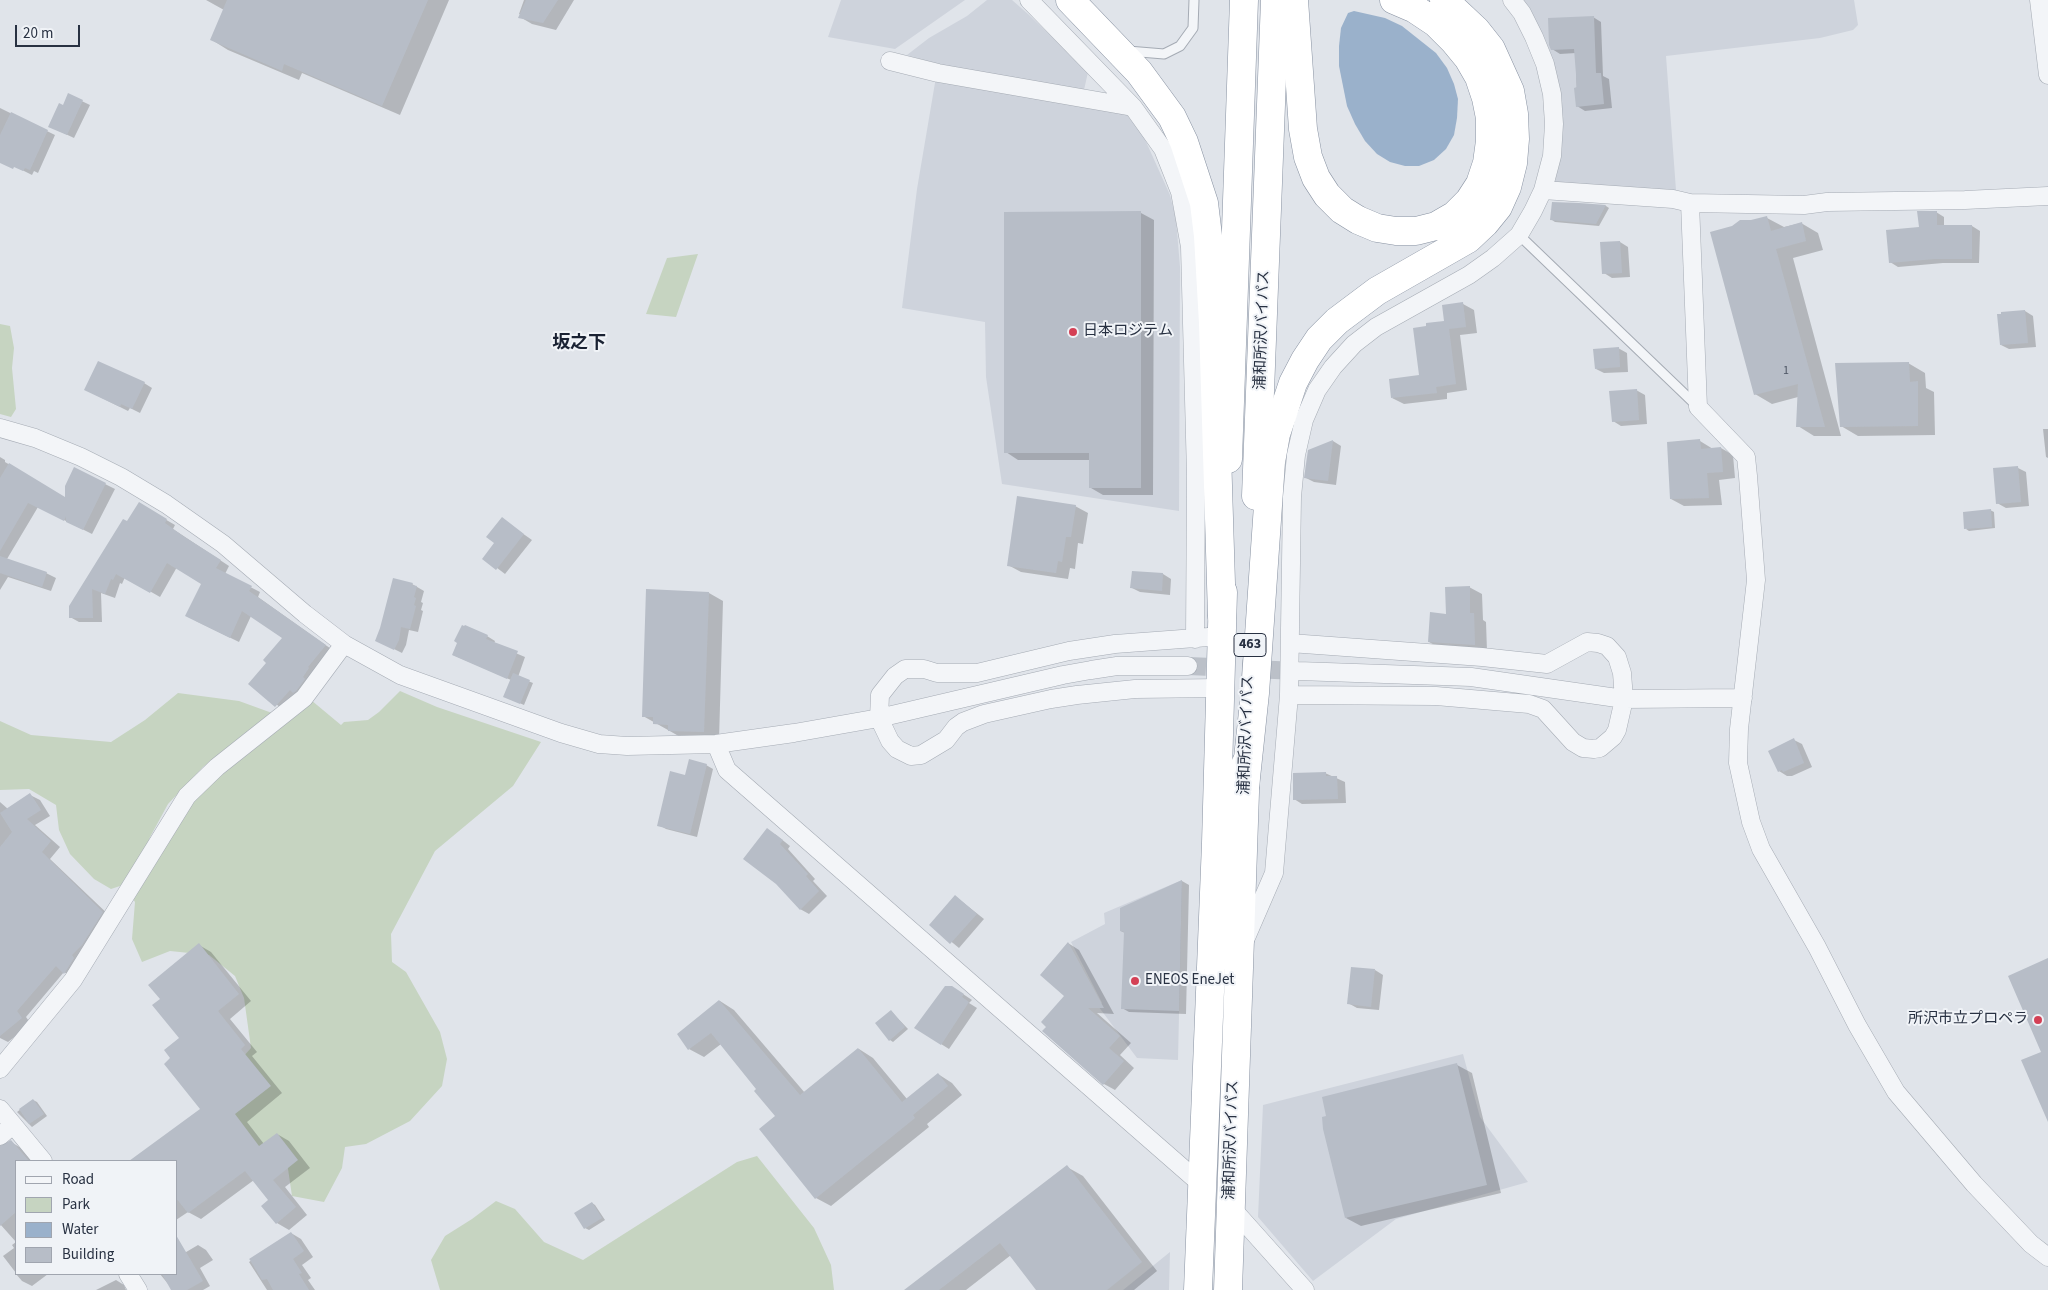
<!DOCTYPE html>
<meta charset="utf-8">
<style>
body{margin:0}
#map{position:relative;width:2048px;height:1290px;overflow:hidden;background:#e0e4ea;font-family:"Source Sans 3",sans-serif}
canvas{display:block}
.legend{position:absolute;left:15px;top:1160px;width:162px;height:115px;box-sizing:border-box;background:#f0f3f7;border:1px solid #a0a5af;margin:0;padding:6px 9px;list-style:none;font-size:15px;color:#283142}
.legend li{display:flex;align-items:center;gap:10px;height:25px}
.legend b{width:25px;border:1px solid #a0a5af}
.scale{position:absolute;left:15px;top:25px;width:65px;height:22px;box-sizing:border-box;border:2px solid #283142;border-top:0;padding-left:6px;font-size:15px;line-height:18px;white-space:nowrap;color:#283142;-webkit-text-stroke:4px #f0f3f7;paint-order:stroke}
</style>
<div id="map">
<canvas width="2048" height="1290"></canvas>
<ul class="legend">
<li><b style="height:6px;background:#f3f5f8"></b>Road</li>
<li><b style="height:14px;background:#c6d4c1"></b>Park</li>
<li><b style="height:14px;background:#9ab1cb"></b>Water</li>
<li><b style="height:14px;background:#b7bdc7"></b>Building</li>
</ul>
<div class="scale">20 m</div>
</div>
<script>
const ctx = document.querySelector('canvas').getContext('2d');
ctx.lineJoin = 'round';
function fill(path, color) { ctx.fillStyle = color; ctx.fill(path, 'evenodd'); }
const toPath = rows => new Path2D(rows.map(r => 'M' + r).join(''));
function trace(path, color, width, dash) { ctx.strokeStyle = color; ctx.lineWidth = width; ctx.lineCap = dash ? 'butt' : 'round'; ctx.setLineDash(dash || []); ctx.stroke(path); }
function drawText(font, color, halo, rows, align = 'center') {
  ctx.font = font + ' "Source Sans 3","Noto Sans JP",sans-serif'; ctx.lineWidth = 4; ctx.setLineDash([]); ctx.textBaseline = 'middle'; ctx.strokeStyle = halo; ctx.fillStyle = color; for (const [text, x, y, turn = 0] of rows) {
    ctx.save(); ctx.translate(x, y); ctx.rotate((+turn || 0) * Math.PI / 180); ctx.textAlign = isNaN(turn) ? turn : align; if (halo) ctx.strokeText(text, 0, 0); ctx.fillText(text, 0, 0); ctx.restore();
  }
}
fill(toPath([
 [841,0,965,0,895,49,828,37],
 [987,0,1012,0,1028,14,1088,72,1084,90,954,69,907,55,929,38,967,16],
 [1523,0,1854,0,1858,25,1853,30,1820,38,1666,56,1676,190,1555,183,1560,153,1533,15],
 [936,77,1123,110,1143,135,1170,195,1176,219,1180,267,1179,511,1002,484,986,377,985,322,902,308,917,189],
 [1182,880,1178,1060,1137,1058,1098,1006,1102,1003,1071,942,1105,924,1104,913],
 [1463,1054,1480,1117,1528,1182,1396,1219,1313,1281,1258,1217,1263,1105],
 [1170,1252,1169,1290,1123,1290]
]), '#ced3dc');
fill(toPath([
 [698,254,676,317,646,314,667,258],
 [0,324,10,326,14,348,12,368,16,409,11,417,0,414],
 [400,691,437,707,541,742,513,786,435,851,391,934,392,962,406,972,440,1032,447,1059,442,1086,410,1121,366,1144,345,1147,342,1168,324,1202,292,1196,284,1142,227,1153,232,1069,251,1048,244,998,235,976,209,955,170,951,142,962,132,939,135,902,123,885,111,889,94,879,70,854,59,830,56,805,29,789,0,790,0,721,31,735,111,742,145,720,178,693,239,701,272,713,203,767,168,804,149,839,162,850,191,798,311,700,341,725,344,722,368,720,379,712],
 [757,1156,814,1228,831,1265,834,1290,440,1290,431,1260,445,1236,472,1219,496,1201,515,1209,544,1242,583,1260,737,1162]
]), '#c6d4c1');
fill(toPath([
 [1354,11,1385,18,1402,26,1436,53,1447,68,1454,84,1458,99,1457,118,1454,135,1446,149,1434,160,1419,166,1405,166,1390,162,1377,154,1365,141,1355,124,1347,106,1339,66,1339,46,1341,28,1348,13]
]), '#9ab1cb');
fill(toPath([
 [206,0,449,0,400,115,302,73,299,80,228,50,212,40,224,10],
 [524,0,574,0,556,30,532,24,520,17,521,15,519,14],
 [1593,17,1601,22,1603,76,1609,79,1612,108,1585,111,1577,106,1576,53,1560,54,1552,49],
 [69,95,90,105,74,138,57,130],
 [0,108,55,135,38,173,34,171,32,175,12,165,0,156],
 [1553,204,1606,206,1609,208,1599,226,1555,222,1552,220],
 [1936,212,1944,217,1944,226,1972,226,1980,231,1979,263,1943,263,1898,267,1890,262],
 [1006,213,1141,213,1154,220,1153,495,1103,495,1091,488,1090,460,1018,460,1006,452],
 [1767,218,1784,227,1801,223,1818,233,1823,250,1793,258,1841,436,1814,436,1798,426,1798,397,1772,404,1755,394],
 [1620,242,1628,247,1630,277,1612,278,1604,273],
 [1463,304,1474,310,1477,333,1460,335,1467,390,1447,393,1447,399,1404,404,1392,398,1420,376,1446,322],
 [2025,311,2033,316,2036,347,2009,349,2001,345],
 [1618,348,1627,353,1628,372,1604,373,1596,369],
 [1908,363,1925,373,1926,388,1934,392,1935,435,1858,436,1841,426],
 [144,383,152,388,140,413,130,408,128,411,94,394],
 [1636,390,1645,395,1647,424,1621,426,1613,421],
 [2043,429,2048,429,2048,458,2046,457],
 [1333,441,1341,446,1336,485,1314,482,1306,478,1309,451],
 [1700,441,1713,449,1721,448,1733,455,1735,478,1719,480,1722,505,1684,506,1671,499],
 [0,457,5,460,5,462,67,499,75,469,115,489,92,534,38,507,7,559,46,573,56,578,51,591,8,577,0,590],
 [2018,468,2026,472,2029,506,2006,508,1997,503],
 [139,504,175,525,173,529,229,566,225,574,260,592,258,597,334,651,285,711,250,684,268,663,283,638,251,616,239,642,196,621,202,583,177,567,160,597,125,577,122,584,120,583,115,598,101,593,102,622,79,622,70,617],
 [1075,506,1088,513,1083,544,1078,543,1075,569,1070,568,1068,579,1021,572,1008,565],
 [1990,510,1994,512,1995,528,1969,531,1966,529],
 [502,519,532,540,505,574,484,558,496,543],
 [1163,574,1171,579,1170,595,1140,592,1132,588],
 [412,584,424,591,421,602,423,603,421,610,423,611,418,632,409,630,406,645,402,653,384,644],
 [1469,587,1482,594,1483,620,1486,622,1487,651,1442,649,1429,642,1447,615],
 [709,593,723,601,719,740,684,739,643,716],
 [487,636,495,641,494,644,525,657,518,677,533,683,524,705,508,698,511,680,453,655],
 [1794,740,1802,744,1812,767,1792,776,1787,776,1779,771],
 [706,765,713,769,697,837,666,829,659,825,686,777],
 [1325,773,1345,782,1346,803,1302,804,1294,799],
 [30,795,40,800,50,816,35,825,60,847,50,859,112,918,74,978,64,972,26,1017,31,1024,8,1042,0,1038,0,802,8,809],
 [775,834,790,846,788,849,815,879,813,881,827,896,809,914,800,909],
 [1182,881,1189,885,1186,1014,1129,1012,1122,1008,1125,933,1121,931,1122,909],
 [955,896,984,919,959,948,931,925],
 [1068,943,1079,950,1114,1014,1097,1013,1131,1043,1120,1055,1134,1068,1115,1090,1104,1084],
 [199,945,211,952,251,1001,230,1019,257,1052,252,1056,282,1093,247,1122,264,1144,277,1134,289,1141,310,1168,285,1187,307,1215,289,1230,277,1223,263,1206,269,1200,254,1180,201,1219,188,1212,176,1220,176,1161,131,1161,202,1109,172,1058,181,1038,162,999],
 [1375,970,1383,975,1379,1010,1357,1008,1348,1003],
 [960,992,972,1000,969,1003,977,1008,949,1049,941,1044],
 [720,1001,734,1010,805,1093,859,1049,873,1058,907,1099,938,1074,952,1083,962,1095,927,1124,929,1127,831,1206,816,1198,777,1116,758,1089,721,1044,704,1057,689,1049],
 [891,1011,908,1029,893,1042,890,1040],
 [1457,1065,1472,1073,1501,1193,1361,1226,1346,1218],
 [33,1100,37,1102,47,1116,32,1127,17,1112],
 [0,1141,1,1148,11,1142,21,1148,33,1161,16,1161,16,1273,3,1256,14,1248,12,1245,16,1242,0,1224],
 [1067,1167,1083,1176,1157,1271,1134,1290,1038,1290,1011,1255,966,1290,923,1290],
 [592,1203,595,1205,605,1220,589,1230,585,1228],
 [291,1233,301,1239,313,1257,302,1265,311,1278,308,1280,315,1290,267,1290,249,1262],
 [198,1245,206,1250,213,1260,200,1268,210,1286,203,1290,173,1290,160,1274,176,1274,176,1258],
 [16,1274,48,1274,32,1286,22,1281],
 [116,1280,124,1285,126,1290,96,1290]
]), '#0003');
fill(toPath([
 [227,0,428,0,382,106,284,64,282,71,210,40],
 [526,0,558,0,543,23,518,18],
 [1594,16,1596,73,1601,73,1604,104,1576,107,1574,88,1577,87,1574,49,1551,50,1549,45,1548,18],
 [68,93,83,100,67,135,48,127,59,103,63,105],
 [11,112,48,130,30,170,25,168,23,171,14,167,13,169,0,163,0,135],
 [1552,202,1579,203,1606,205,1596,224,1550,220],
 [1141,211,1141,488,1089,488,1089,453,1004,453,1004,212],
 [1917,211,1937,211,1937,225,1972,225,1972,259,1934,259,1889,263,1886,230,1919,227],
 [1767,216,1771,231,1802,222,1806,241,1776,249,1825,427,1796,427,1798,384,1754,395,1710,232,1732,226,1740,220,1751,220],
 [1620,241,1622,273,1602,274,1600,242],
 [1463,302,1466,327,1449,329,1456,384,1436,387,1437,393,1391,398,1389,379,1419,375,1413,328,1426,326,1426,323,1444,321,1442,305],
 [2025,310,2028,343,2000,345,1997,314,2001,314,2001,312],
 [1619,347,1620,367,1595,369,1593,349],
 [98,361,145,382,132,409,121,404,120,407,84,390],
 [1909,362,1910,382,1918,381,1918,426,1840,427,1835,363],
 [1637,389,1639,420,1612,422,1609,391],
 [1700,439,1701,449,1721,447,1723,472,1707,473,1709,498,1670,499,1667,442],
 [1333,440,1328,481,1304,478,1308,450],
 [9,463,65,497,65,486,74,467,106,483,83,530,66,522,66,516,64,521,28,503,0,551,0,478],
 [2018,466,2021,502,1996,504,1993,468],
 [1017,496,1076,505,1071,537,1066,537,1062,562,1058,561,1056,573,1007,566],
 [139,502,167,519,165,523,183,536,221,560,216,568,252,586,249,591,326,645,308,667,309,668,303,677,305,679,296,691,293,693,290,690,275,707,248,684,266,663,263,660,282,638,242,611,230,638,185,616,201,584,167,563,150,593,116,574,113,580,111,579,105,594,92,589,93,618,69,618,69,606,123,519,127,521],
 [1991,509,1992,527,1964,529,1963,512],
 [502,517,524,534,496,570,482,559,494,543,486,537],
 [0,556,47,572,42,587,0,573],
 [1132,571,1163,573,1162,591,1130,588],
 [393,578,413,583,412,585,417,586,414,597,416,598,414,605,416,606,410,629,401,627,399,640,394,650,375,641,380,628],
 [1470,586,1470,613,1474,613,1475,645,1428,642,1430,612,1446,614,1445,587],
 [646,589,709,592,704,732,668,731,668,725,653,724,653,717,642,717],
 [462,625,464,626,465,625,488,635,486,639,518,651,507,679,452,655,457,643,454,641],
 [513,673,530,680,520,704,503,697],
 [1794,738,1804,763,1783,772,1782,770,1778,772,1768,751],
 [689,759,707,764,690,834,657,826,670,771,685,775],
 [1326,772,1326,776,1337,776,1338,799,1293,800,1293,773],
 [30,793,41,810,27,819,51,841,42,852,103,912,82,945,72,955,74,958,64,974,56,966,17,1011,22,1018,0,1036,0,847,12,832,0,813],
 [767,828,783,840,780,844,808,874,806,876,819,891,800,910,776,884,743,859],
 [1182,880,1179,1011,1121,1009,1124,932,1120,931,1120,908],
 [955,895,977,914,950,944,929,925],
 [1068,942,1104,1008,1088,1008,1120,1036,1109,1048,1124,1061,1103,1085,1042,1031,1046,1027,1041,1022,1064,996,1040,975],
 [199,943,239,994,218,1011,245,1045,241,1049,271,1086,235,1114,259,1146,277,1133,298,1160,273,1180,296,1207,276,1224,261,1206,268,1200,245,1171,188,1213,176,1198,176,1161,129,1161,200,1109,164,1064,170,1058,164,1050,179,1038,152,1005,160,999,148,985],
 [2048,958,2048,1122,2021,1060,2041,1052,2008,976],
 [1351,967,1375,969,1371,1007,1347,1004],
 [945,986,952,986,964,994,962,997,969,1002,941,1045,914,1028],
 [719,1000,800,1095,858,1048,902,1102,938,1073,948,1086,913,1115,915,1118,815,1199,759,1129,775,1116,754,1091,756,1089,711,1033,688,1050,677,1034],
 [891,1010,905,1027,889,1041,875,1023],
 [1457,1063,1487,1185,1345,1218,1323,1129,1322,1117,1326,1116,1322,1097],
 [33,1099,44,1114,29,1124,19,1109],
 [11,1140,29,1161,16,1161,16,1212,0,1226,0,1146],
 [1067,1165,1142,1262,1107,1290,1036,1290,1000,1243,939,1290,904,1290],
 [592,1202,602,1218,584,1229,574,1213],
 [291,1232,304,1251,293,1259,302,1273,299,1274,309,1290,273,1290,267,1279,262,1280,250,1260,249,1259],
 [176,1235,203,1281,187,1290,171,1290,162,1274,176,1274]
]), '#b7bdc7');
trace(toPath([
 [1188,666,1298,671]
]), '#bbc0c8', 18, [18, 9]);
const service = toPath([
 [1128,51,1164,54,1180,46,1193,28,1194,0],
 [1519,235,1696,405]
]);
const minor = toPath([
 [1029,0,1133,107,1163,149,1180,192,1190,247,1196,475,1195,639],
 [2039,0,2048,75],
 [890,61,938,73,1133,107],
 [1543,190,1673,199,1690,203,1804,205,1827,202,1965,200,2048,196],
 [1690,203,1698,407,1746,457,1748,476,1756,580,1739,729,1738,763,1751,822,1761,849,1817,947,1857,1025,1896,1092,1974,1184,2031,1244,2048,1257],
 [0,428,35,438,81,457,121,477,166,504,223,544,305,614,344,644,400,675,561,733,599,744,627,746,716,744,794,733,879,718,1063,675,1091,670,1117,666,1188,666],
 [1298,671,1471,677,1624,699,1743,698],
 [1220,688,1135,689,1077,695,1051,699,984,714,963,722,956,727,946,740,921,755,911,756,897,749,890,741,879,718,880,695,895,676,905,669,924,669,937,673,977,673,1069,651,1115,644,1222,636],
 [1289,695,1436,696,1529,704,1543,709,1573,742,1583,748,1594,749,1600,748,1613,737,1617,730,1624,699,1622,673,1617,657,1607,646,1598,643,1587,642,1547,664,1482,657,1290,643],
 [716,744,727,770,1202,1185],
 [1245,940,1274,873,1289,695,1292,497,1296,455,1304,420,1317,390,1333,367,1354,344,1376,327,1469,275,1493,258,1519,235,1533,211,1543,190,1552,156,1554,124,1552,94,1545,64,1534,37,1522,13,1512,0],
 [0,1069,73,980,187,796,217,767,304,698,344,644],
 [0,1109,43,1161],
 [0,1136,13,1125],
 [1230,1206,1305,1290],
 [128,1274,138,1290]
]);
const trunk = toPath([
 [1228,459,1244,0],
 [1256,496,1275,0],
 [1198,1290,1216,843,1223,592],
 [1228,1290,1246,763]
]);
const motorway = toPath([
 [1070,0,1139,72,1172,117,1184,142,1204,203,1208,236,1213,323,1222,616],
 [1294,0,1303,129,1308,157,1316,178,1327,195,1342,210,1358,220,1377,228,1396,231,1416,231,1436,226,1455,215,1469,201,1480,184,1487,163,1490,141,1490,118,1486,98,1479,77,1468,58,1454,41,1436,23,1415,9,1394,0],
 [1245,787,1255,693,1271,462,1276,434,1293,383,1305,360,1319,339,1337,321,1377,291,1468,239,1485,223,1498,207,1507,187,1513,163,1515,139,1514,114,1510,91,1491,49,1476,30,1444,0]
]);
trace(service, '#a5abb4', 11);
trace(minor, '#a5abb4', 19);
trace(trunk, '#8791a1', 29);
trace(motorway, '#8791a1', 29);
trace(service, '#f3f5f8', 9);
trace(minor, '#f3f5f8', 18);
trace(trunk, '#fff', 28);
trace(motorway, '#fff', 28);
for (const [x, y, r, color] of [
 [1073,332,5,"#d44055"],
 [1135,981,5,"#d44055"],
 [2038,1020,5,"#d44055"]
]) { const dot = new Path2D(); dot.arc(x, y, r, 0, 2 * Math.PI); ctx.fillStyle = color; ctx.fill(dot); trace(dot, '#f0f3f7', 2); }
drawText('12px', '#4c5463', null, [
 ["1",1786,371]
]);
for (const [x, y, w] of [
 [1250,645,32]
]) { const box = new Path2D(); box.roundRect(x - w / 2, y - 11.5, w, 23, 4); ctx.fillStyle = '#f0f3f7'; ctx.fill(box); trace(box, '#283142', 1); }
drawText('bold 14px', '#283142', null, [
 ["463",1250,645]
]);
drawText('15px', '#283142', '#f0f3f7', [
 ["浦和所沢バイパス",1263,330,-88],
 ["浦和所沢バイパス",1247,735,-88],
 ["浦和所沢バイパス",1232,1140,-88]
]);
drawText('15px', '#283142', '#f0f3f7', [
 ["日本ロジテム",1083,332],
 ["ENEOS EneJet",1145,981],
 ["所沢市立プロペラ",2028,1020,"right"]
], 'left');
drawText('bold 18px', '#1a2233', '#f0f3f7', [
 ["坂之下",579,344]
]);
</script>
